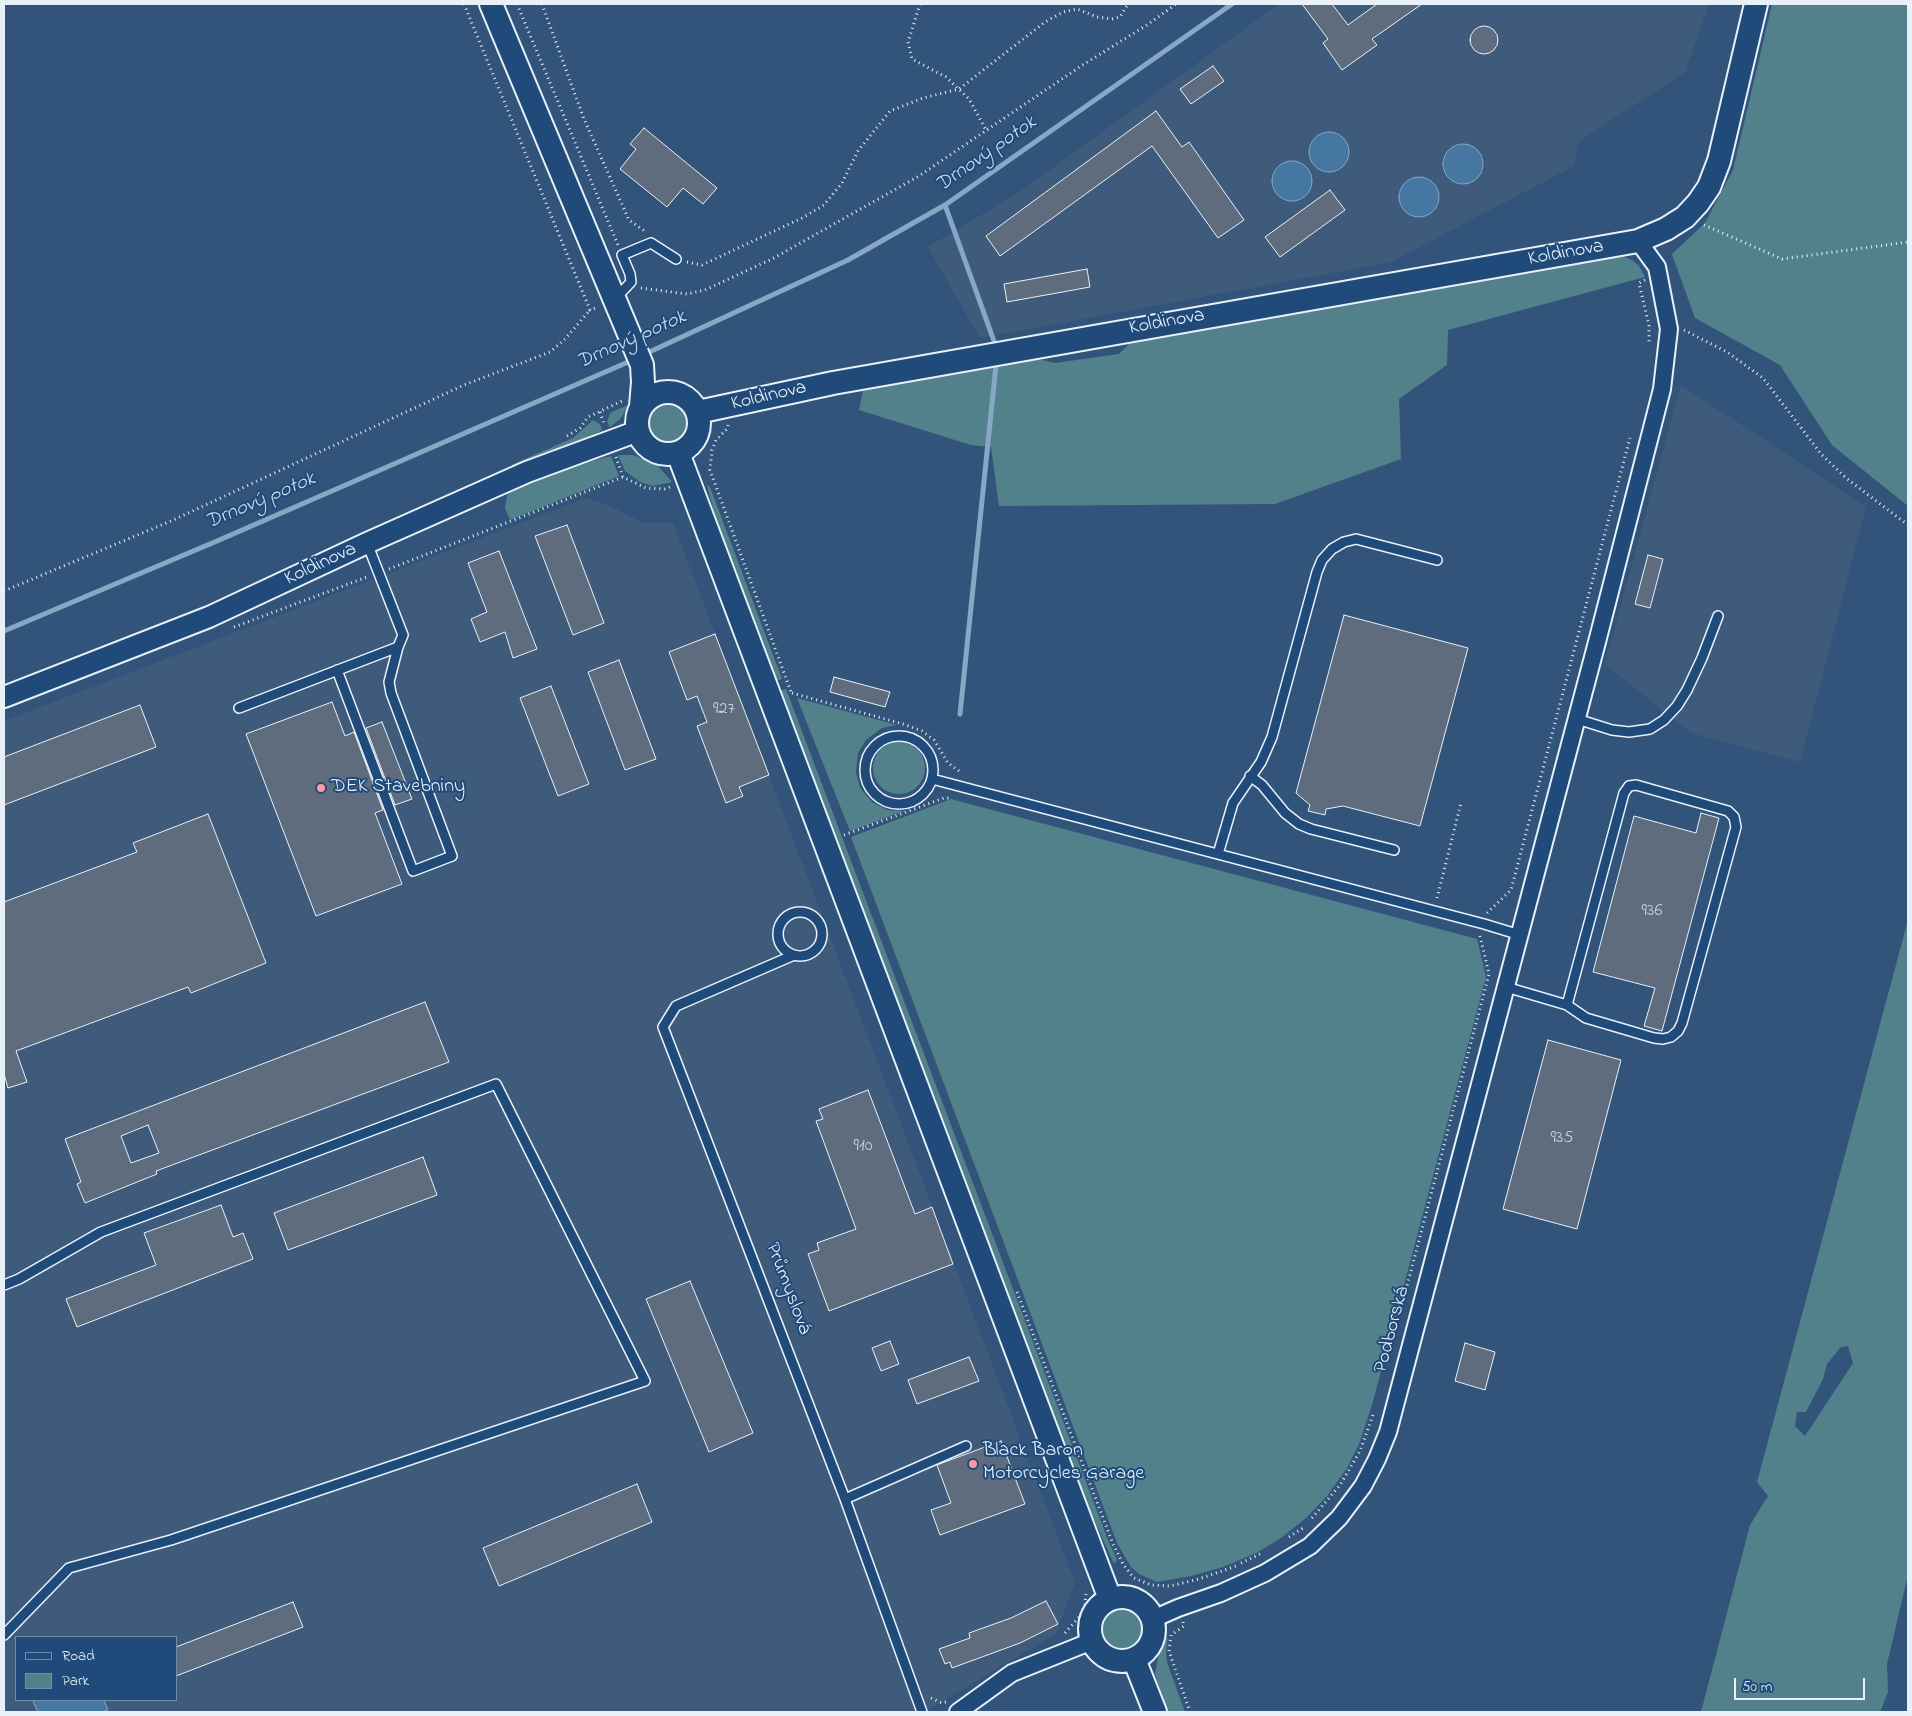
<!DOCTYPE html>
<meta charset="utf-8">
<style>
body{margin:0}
#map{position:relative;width:1912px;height:1716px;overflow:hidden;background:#32547b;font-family:"Indie Flower",sans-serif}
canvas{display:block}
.frame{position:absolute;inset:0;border:5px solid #e8f1f8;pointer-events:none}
.legend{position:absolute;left:15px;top:1636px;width:162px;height:65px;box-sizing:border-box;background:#1f4a7a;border:1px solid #6f8dac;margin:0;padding:6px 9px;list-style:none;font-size:15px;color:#e8f1f8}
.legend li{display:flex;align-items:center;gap:10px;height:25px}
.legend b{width:25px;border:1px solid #6f8dac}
.scale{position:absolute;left:1734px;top:1678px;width:131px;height:22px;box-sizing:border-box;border:2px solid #e8f1f8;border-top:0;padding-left:6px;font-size:15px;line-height:18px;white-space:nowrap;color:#e8f1f8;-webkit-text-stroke:4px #1f4a7a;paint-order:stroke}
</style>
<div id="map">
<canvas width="1912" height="1716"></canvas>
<div class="frame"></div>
<ul class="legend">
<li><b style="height:6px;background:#1f4a7a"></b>Road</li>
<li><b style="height:14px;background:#52818b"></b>Park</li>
</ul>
<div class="scale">50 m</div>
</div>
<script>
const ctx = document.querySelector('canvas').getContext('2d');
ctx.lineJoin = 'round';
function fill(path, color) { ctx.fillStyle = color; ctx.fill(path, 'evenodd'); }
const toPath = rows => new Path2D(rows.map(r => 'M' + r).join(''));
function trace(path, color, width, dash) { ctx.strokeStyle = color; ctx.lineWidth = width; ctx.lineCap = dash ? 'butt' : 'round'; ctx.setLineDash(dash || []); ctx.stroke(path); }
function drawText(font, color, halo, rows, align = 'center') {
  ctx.font = font + ' "Indie Flower",sans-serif'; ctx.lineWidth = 4; ctx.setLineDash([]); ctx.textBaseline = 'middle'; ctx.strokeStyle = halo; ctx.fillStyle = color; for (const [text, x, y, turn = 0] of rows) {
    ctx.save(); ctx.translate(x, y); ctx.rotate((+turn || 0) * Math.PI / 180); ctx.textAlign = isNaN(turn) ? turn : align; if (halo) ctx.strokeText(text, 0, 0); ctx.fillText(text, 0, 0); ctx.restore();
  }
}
fill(toPath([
 [1279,4,1709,4,1685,72,1578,142,1574,166,1391,262,980,338,928,247,1018,193],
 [1681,385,1866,507,1800,762,1691,733,1605,664],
 [586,498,612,507,643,523,673,523,1075,1583,1056,1634,924,1712,4,1712,4,721],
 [16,1637,176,1637,176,1700,16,1700]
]), '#3f5b7c');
fill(toPath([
 [1772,4,1908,4,1908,506,1832,445,1780,365,1695,318,1672,254,1705,223,1733,170],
 [1619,255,1632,260,1639,266,1645,277,1448,330,1447,365,1399,399,1401,459,1275,504,999,506,991,447,971,445,859,410,864,385,1029,357,1055,363,1119,354,1134,339],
 '647 424a21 21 0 1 1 42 0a21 21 0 1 1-42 0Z',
 [630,404,620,419,610,427,607,422,610,413],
 [593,420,600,424,602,430,592,436,570,446,513,467,511,465,573,438],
 [618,455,632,455,646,459,657,465,672,482,653,486,640,482,625,471],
 [611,456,619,476,510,520,505,508,508,491,525,480],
 [707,485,710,487,782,679,775,681,717,524],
 [786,689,1108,1540,1117,1560,1114,1564,1086,1502,779,691],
 [797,698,897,725,882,728,866,740,858,753,856,772,860,788,873,803,888,810,904,811,850,831],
 '873 768a26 26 0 1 1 52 0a26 26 0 1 1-52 0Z',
 [951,799,1477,939,1486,977,1372,1405,1359,1444,1347,1468,1327,1496,1306,1518,1281,1538,1256,1553,1223,1567,1191,1576,1157,1582,1139,1574,1131,1567,1125,1557,1117,1543,851,837],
 [1908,920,1908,1575,1887,1664,1888,1692,1880,1712,1701,1712,1750,1525,1768,1496,1757,1482],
 [1848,1346,1853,1363,1805,1436,1795,1426,1797,1412,1806,1412,1823,1379,1827,1364,1841,1347],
 '1103 1629a21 21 0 1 1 42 0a21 21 0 1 1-42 0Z',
 [1168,1636,1166,1652,1167,1662,1185,1712,1167,1712,1155,1674,1159,1652]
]), '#52818b');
const water = toPath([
 '1309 152a20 20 0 1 1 40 0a20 20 0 1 1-40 0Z',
 '1443 164a20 20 0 1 1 40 0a20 20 0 1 1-40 0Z',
 '1272 181a20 20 0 1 1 40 0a20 20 0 1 1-40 0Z',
 '1399 197a20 20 0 1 1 40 0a20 20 0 1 1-40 0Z',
 [37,1700,104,1700,108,1710,102,1712,38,1712,33,1701,37,1700]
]);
fill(water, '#4577a2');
trace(water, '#86a8c4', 1);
trace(toPath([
 [945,205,994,341],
 [645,354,848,260,945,205,1232,4],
 [4,631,217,541,635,359],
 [960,714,996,365]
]), '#86a8c4', 5);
const building = toPath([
 [1302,4,1332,4,1348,25,1377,4,1422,4,1372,39,1377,45,1342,70,1323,43,1328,39,1302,4],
 '1470 40a14 14 0 1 1 28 0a14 14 0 1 1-28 0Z',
 [1213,66,1224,81,1191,104,1180,89,1213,66],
 [1156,111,1182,147,1189,142,1244,220,1218,238,1152,146,1000,256,986,236,1156,111],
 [644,128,717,188,703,204,683,188,667,207,620,169,636,149,630,144,644,128],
 [1330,190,1345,210,1280,257,1265,237,1330,190],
 [1087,269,1090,287,1007,302,1004,284,1087,269],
 [567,525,604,623,573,635,535,536,567,525],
 [499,551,537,649,513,658,505,632,480,642,471,619,487,612,468,563,499,551],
 [1648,555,1663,559,1650,608,1635,604,1648,555],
 [1344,615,1468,648,1420,826,1343,806,1326,809,1325,815,1308,811,1310,805,1296,793,1344,615],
 [715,634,769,775,739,787,743,796,726,803,697,726,707,722,697,696,687,700,669,652,715,634],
 [619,660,656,759,625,770,588,672,619,660],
 [834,677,890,692,885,707,830,692,834,677],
 [551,686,589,784,558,796,520,698,551,686],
 [332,702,345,736,354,732,383,810,375,813,402,884,316,916,246,734,332,702],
 [140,705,156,747,4,805,4,757,140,705],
 [382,722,412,799,395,805,366,728,382,722],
 [1701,813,1719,818,1662,1031,1644,1026,1655,988,1593,972,1634,816,1696,833,1701,813],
 [208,814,266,963,191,993,188,987,16,1051,27,1082,8,1088,4,1074,4,902,137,852,133,843,208,814],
 [425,1002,449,1062,156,1171,157,1174,85,1203,77,1184,81,1182,65,1139,425,1002],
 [148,1125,159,1153,131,1163,121,1136,148,1125],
 [1548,1040,1621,1060,1577,1229,1503,1209,1548,1040],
 [868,1090,915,1214,932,1207,953,1264,829,1311,808,1254,819,1250,817,1243,856,1229,816,1121,823,1119,819,1109,868,1090],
 [423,1157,437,1195,288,1250,274,1213,423,1157],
 [221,1205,233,1237,243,1233,253,1259,77,1327,66,1299,156,1265,144,1233,221,1205],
 [690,1281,753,1433,709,1452,646,1299,690,1281],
 [890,1341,899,1364,881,1371,872,1348,890,1341],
 [1465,1343,1495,1352,1485,1390,1455,1381,1465,1343],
 [969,1357,979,1381,917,1404,908,1380,969,1357],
 [1001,1441,1025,1504,940,1535,931,1510,951,1503,937,1465,1001,1441],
 [637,1484,652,1522,499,1586,483,1548,637,1484],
 [1046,1601,1058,1624,1020,1643,952,1668,950,1662,945,1664,939,1649,970,1638,969,1633,1011,1618,1046,1601],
 [293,1602,303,1627,176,1676,176,1647,293,1602]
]);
fill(building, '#5e6c7e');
trace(building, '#e8f1f8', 1);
const service = toPath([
 [615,299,631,282,630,274,622,255,651,243,676,259],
 [337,670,413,871,452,856,391,693,389,682,398,647,403,635,367,543],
 [239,708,398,647],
 [1577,719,1612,730,1629,732,1650,729,1664,720,1677,706,1687,690,1702,658,1718,616],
 '865 770a34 34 0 1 1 68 0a34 34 0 1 1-68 0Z',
 [1250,776,1262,785,1285,813,1299,824,1311,829,1394,850],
 [932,779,1484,924,1520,935],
 [1218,854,1233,803,1261,762,1272,737,1317,572,1322,560,1332,549,1344,542,1356,539,1437,560],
 '778 934a22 22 0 1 1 44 0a22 22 0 1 1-44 0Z',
 [794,955,676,1006,663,1027,845,1499,922,1712],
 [1506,987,1567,1005,1586,1018,1654,1038,1663,1039,1671,1037,1678,1031,1682,1023,1736,827,1734,817,1728,811,1636,785,1629,786,1624,793,1567,1005],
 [4,1285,19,1279,101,1232,496,1084,645,1381,171,1540,69,1568,4,1635],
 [845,1499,966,1446]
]);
const minor = toPath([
 [1153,1619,1178,1608,1221,1593,1265,1573,1310,1546,1339,1518,1363,1486,1377,1459,1388,1432,1597,642,1662,389,1669,329,1657,267,1638,241],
 [958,1712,1012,1673,1092,1641]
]);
const tertiary = toPath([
 [4,697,209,617,367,543,527,472,638,431]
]);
const secondary = toPath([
 [491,4,642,365,643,382,641,406],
 '637 423a31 31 0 1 1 62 0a31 31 0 1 1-62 0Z',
 [698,412,833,383,1638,241,1666,229,1685,217,1698,203,1709,187,1719,161,1756,4],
 [678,453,1110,1599],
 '1090 1629a32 32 0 1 1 64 0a32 32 0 1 1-64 0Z',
 [1134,1659,1155,1712]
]);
trace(service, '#e8f1f8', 12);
trace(minor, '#e8f1f8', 20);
trace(tertiary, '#e8f1f8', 24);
trace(secondary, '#e8f1f8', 26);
trace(toPath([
 [464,4,590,310,598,307],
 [517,4,618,245],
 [542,4,584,119,629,220,646,232],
 [920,4,908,42,912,59,946,77,969,99,986,130],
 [1704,225,1782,259,1908,242],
 [687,262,702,265,802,218,824,205,842,183,858,151,890,111,923,98,959,89,1045,22,1063,12,1077,9,1097,17,1112,19,1120,17,1128,4],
 [1645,280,1639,283,1649,326,1649,344],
 [641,288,687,294,705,290,772,259,919,176,1081,66,1147,25,1176,4],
 [1684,330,1727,352,1763,378,1821,454,1846,478,1908,525],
 [600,412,605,426],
 [728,425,727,429,716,440,712,450,710,470,791,692],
 [567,436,580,428,588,417,622,401],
 [616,457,623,477,646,488,666,489,670,487],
 [389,569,623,477],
 [4,591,171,521,464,385,550,352,565,339,590,310],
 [234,627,367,577],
 [792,693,903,724,922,731,934,740,948,763,959,771],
 [844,835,944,798,950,798],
 [1437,898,1461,803],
 [1487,913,1511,890,1630,438],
 [1017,1292,1113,1544,1123,1564,1134,1578,1151,1585,1170,1586,1199,1579,1236,1566],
 [1397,1324,1489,974,1480,936],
 [1312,1518,1340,1485,1360,1451,1374,1412],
 [1289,1537,1303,1528],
 [1241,1563,1260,1554],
 [1183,1622,1184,1626,1171,1635,1169,1651,1190,1712],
 [1065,1633,1080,1616,1085,1605,1086,1594],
 [931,1698,942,1703,946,1702]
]), '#e8f1f8', 3, [1, 4]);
trace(service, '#1f4a7a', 9);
trace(minor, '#1f4a7a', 16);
trace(tertiary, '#1f4a7a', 20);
trace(secondary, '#1f4a7a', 22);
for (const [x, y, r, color] of [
 [321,788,5,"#ff9aa2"],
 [973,1464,5,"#ff9aa2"]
]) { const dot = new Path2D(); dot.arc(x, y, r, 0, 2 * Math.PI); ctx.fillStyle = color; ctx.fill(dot); trace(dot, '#1f4a7a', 2); }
drawText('18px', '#c6d0da', null, [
 ["927",724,710],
 ["936",1652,912],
 ["935",1562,1139],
 ["910",863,1147]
]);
drawText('20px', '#e8f1f8', '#1f4a7a', [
 ["Koldinova",1566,254,-10],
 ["Koldinova",1167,323,-10],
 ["Koldinova",769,397,-13],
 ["Koldinova",321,565,-25],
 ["Průmyslová",787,1289,69],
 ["Podborská",1393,1330,-75]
]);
drawText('20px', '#e8f1f8', '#1f4a7a', [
 ["DEK Stavebniny",331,788],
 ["Black Baron",983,1452],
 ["Motorcycles Garage",983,1475]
], 'left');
drawText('italic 21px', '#d0dfeb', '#1f4a7a', [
 ["Drnový potok",987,155,-35],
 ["Drnový potok",632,341,-24],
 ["Drnový potok",261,502,-23]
]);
</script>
